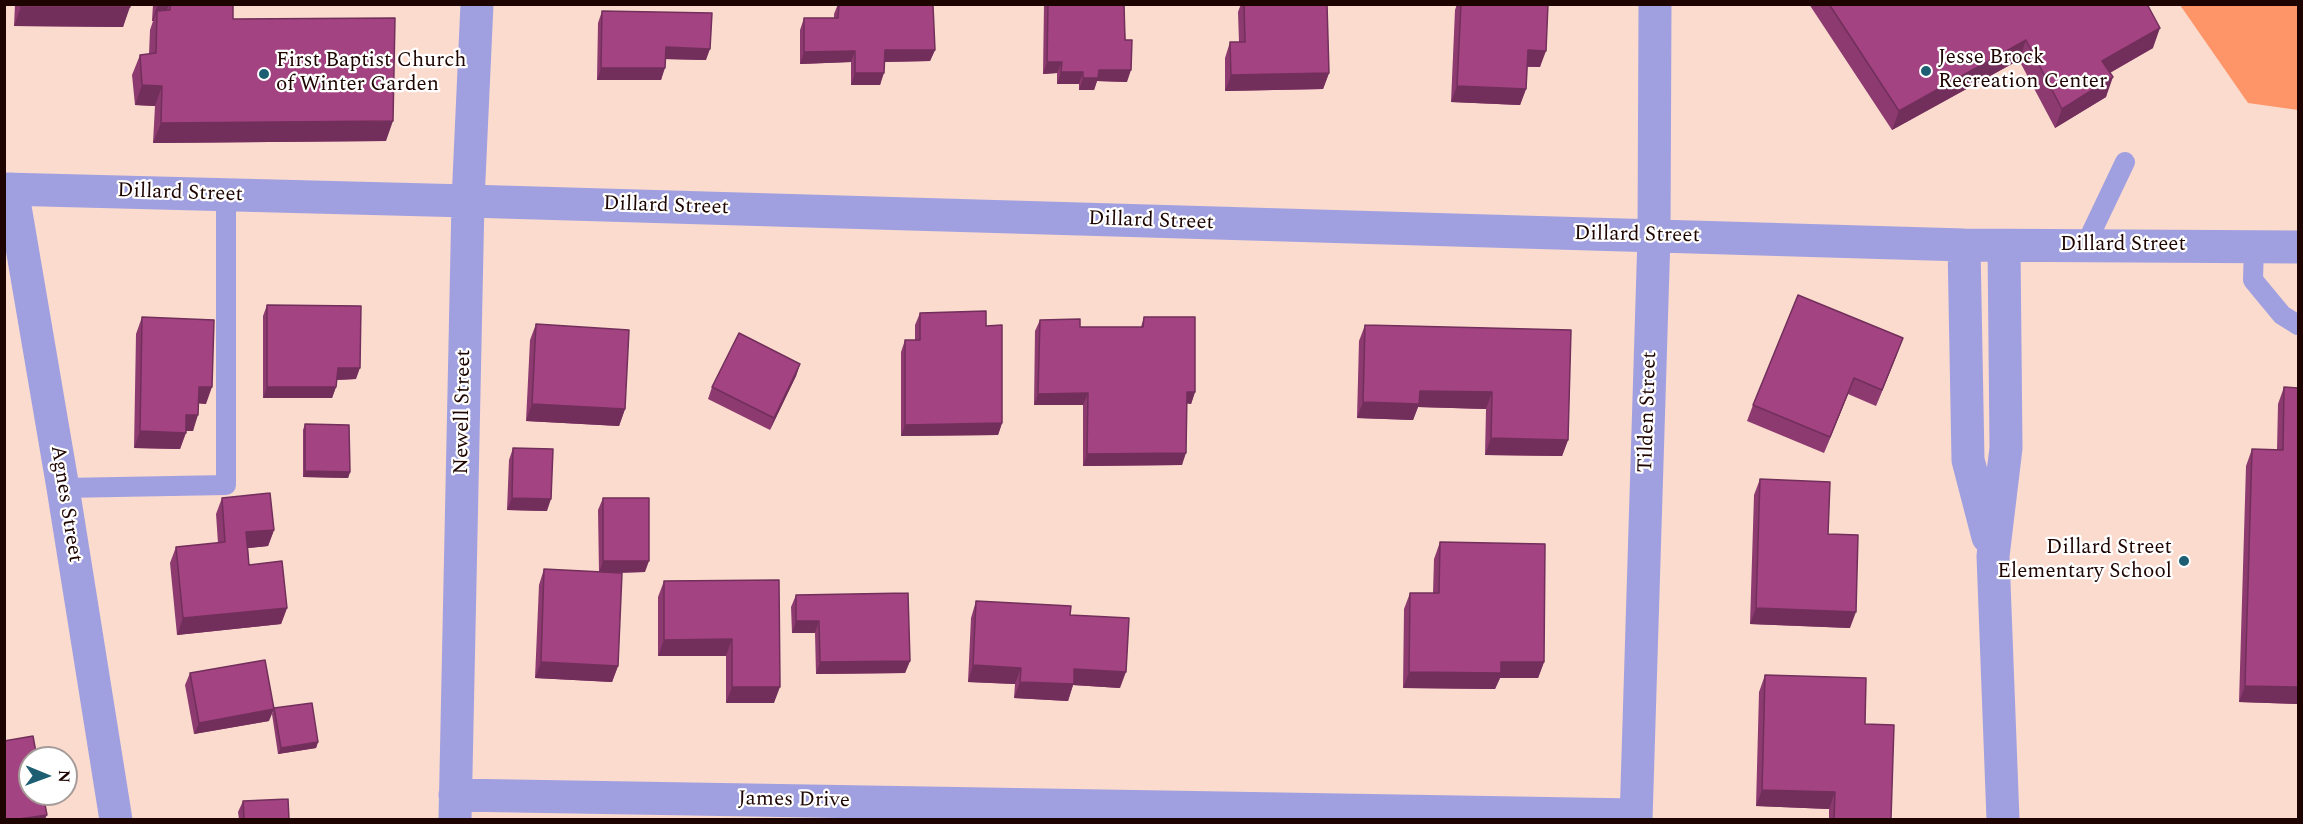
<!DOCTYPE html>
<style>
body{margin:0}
#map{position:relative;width:2303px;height:824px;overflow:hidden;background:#fbdbce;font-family:Spectral,serif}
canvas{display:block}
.frame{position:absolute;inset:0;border:6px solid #1d0400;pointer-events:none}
.north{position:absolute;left:18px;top:746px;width:60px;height:60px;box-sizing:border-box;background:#fff;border:2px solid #a59b99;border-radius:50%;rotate:91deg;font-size:16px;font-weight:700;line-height:24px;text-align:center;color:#1d0400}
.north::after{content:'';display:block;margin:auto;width:21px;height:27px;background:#1d5e73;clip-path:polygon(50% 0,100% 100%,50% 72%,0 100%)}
</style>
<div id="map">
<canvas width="2303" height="824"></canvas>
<div class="frame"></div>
<div class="north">N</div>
</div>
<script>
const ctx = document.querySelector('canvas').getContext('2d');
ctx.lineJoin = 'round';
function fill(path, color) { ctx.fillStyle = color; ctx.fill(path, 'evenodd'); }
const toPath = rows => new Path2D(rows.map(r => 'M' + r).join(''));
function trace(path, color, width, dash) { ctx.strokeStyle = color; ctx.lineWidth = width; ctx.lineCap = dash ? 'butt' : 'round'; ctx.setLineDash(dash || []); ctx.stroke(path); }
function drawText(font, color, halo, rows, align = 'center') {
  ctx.font = font + ' Spectral,serif'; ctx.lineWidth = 4.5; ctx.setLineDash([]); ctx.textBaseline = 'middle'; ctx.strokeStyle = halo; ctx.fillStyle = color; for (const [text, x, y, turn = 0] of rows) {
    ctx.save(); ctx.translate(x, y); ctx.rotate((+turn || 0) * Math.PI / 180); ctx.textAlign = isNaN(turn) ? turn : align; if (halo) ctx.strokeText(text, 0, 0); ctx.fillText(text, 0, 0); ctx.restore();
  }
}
fill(toPath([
 [2180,5,2298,5,2298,110,2248,103]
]), '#fd9569');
trace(toPath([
 [2085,246,2125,162],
 [2254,247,2253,280,2282,315,2298,325],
 [63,488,226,485,226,196]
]), '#a0a0e1', 20);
trace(toPath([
 [4,189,468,201,1964,245,2298,247],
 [12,189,63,488,116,820],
 [1964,245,1968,460,1988,537],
 [455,795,1636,815],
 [455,820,468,201,477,4],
 [1636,820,1654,236,1655,4],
 [2003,820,1993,556,2006,448,2004,246]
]), '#a0a0e1', 33);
fill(toPath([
 [15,4,130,4,123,27,14,26],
 [153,4,233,4,233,19,386,141,153,143,155,106,135,105,132,75,140,55,149,54,150,30,153,21,152,21],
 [838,4,904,4,935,50,930,61,885,62,880,85,851,85,851,62,800,64,800,30,804,18,834,18,834,14],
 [1044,4,1124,4,1127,82,1097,81,1094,90,1079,90,1079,84,1057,84,1057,73,1043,74],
 [1241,4,1327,4,1329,73,1323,89,1225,91,1225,58,1230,42,1239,42,1238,12],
 [1457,4,1548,4,1540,67,1527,67,1526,89,1520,105,1451,102,1455,10],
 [1809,4,2147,4,2153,48,2110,73,2106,97,2055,128,2019,60,1892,130],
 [602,11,706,60,666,59,661,80,597,80,598,23],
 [267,305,356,379,337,380,336,387,332,398,263,398,263,316],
 [920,313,986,326,1002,423,998,435,901,436,901,352,905,340,915,340,915,325],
 [142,317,206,404,199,403,193,431,186,431,180,449,134,448,136,334],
 [1144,317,1195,392,1191,404,1187,403,1182,465,1083,466,1083,405,1034,405,1035,331,1040,320,1080,327,1141,327],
 [536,324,625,409,619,426,526,421,530,340],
 [1365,325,1571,330,1568,440,1562,456,1485,455,1486,409,1418,407,1413,420,1357,418,1359,341],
 [1897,354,1876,406,1848,394,1824,453,1747,421,1753,405],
 [800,364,796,376,770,430,708,399,712,387],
 [2284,387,2298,388,2298,704,2239,702,2246,466,2252,449,2277,450,2278,404],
 [305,424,350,472,348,478,303,477,303,430],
 [513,448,547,511,507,510,509,460],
 [1760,479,1828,534,1850,628,1750,624,1754,495],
 [222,498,274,530,268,546,248,548,249,565,287,608,281,624,177,635,170,563,176,547,218,543,216,514],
 [603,498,645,572,617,573,618,666,612,682,535,678,539,585,544,569,599,572,598,510],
 [1440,542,1544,662,1538,678,1500,678,1495,689,1403,688,1404,609,1410,593,1433,593,1434,559],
 [779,580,774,703,726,703,726,656,658,656,658,597,664,581],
 [796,595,910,661,905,673,816,674,815,633,792,633,791,607],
 [976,601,1070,615,1120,688,1073,685,1068,701,1014,698,1015,684,968,682,971,618],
 [190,673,269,721,194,734,185,685],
 [1765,675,1865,724,1891,819,1829,819,1829,809,1756,806,1759,692],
 [274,708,318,742,316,748,278,754,272,714],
 [243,801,289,819,239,819,238,812]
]), '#8c3a70');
fill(toPath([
 [158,4,169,4,163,21,157,11,153,21,152,21],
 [21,7,130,7,123,27,14,26],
 [2160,28,2153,48,2095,81,2102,61],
 [2026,40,2019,60,1892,130,1899,111],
 [666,47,710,49,706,60,662,59],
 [885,50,935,50,930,61,881,62],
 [1528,50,1546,51,1540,67,1522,66],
 [855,51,851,62,800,64,804,52],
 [1047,62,1062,62,1057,73,1043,74],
 [601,68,665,68,661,80,597,80],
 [1099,70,1131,70,1127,82,1097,81,1094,90,1079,90,1083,78],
 [1061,72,1083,72,1079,84,1057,84],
 [855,73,884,73,880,85,851,85],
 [1329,73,1323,89,1225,91,1231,75],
 [2113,77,2106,97,2055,128,2062,109],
 [142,85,162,86,155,106,135,105],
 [1457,86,1526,89,1520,105,1451,102],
 [393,121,386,141,153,143,161,123],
 [1903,338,1897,354,1876,406,1882,390],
 [800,364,796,376,770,430,774,418],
 [338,368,360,368,356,379,334,380],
 [1854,378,1848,394,1824,453,1830,437],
 [199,387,212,387,206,404,193,403],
 [267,387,336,387,332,398,263,398],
 [1420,391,1492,392,1486,409,1418,407,1413,420,1357,418,1363,402],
 [1187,392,1195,392,1191,404,1183,403],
 [1088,393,1083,405,1034,405,1038,394],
 [532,404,625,409,619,426,526,421],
 [186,415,198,415,193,431,180,431],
 [1002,423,998,435,901,436,905,425],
 [140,431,186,433,180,449,134,448],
 [1491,438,1568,440,1562,456,1485,455],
 [1186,453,1182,465,1083,466,1087,454],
 [305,471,350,472,348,478,303,477],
 [512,498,551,499,547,511,507,510],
 [274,530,268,546,240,549,246,532],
 [603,561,649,561,645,572,599,573],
 [287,608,281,624,177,635,183,618],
 [1756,608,1856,612,1850,628,1750,624],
 [796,621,819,621,815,633,792,633],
 [732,639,726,656,658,656,664,640],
 [910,661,905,673,816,674,820,662],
 [541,662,618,666,612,682,535,678],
 [1501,662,1544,662,1538,678,1500,678,1495,689,1403,688,1409,672],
 [973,665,1021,668,1015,684,968,682],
 [1074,669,1126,672,1120,688,1073,685,1068,701,1014,698,1020,682],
 [2245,686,2298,687,2298,704,2239,702],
 [732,687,780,687,774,703,726,703],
 [274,709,269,721,194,734,199,723],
 [318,742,316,748,278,754,281,748],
 [1762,790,1835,792,1829,809,1756,806],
 [47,815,45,819,19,819]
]), '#722f5b');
const building = toPath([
 [21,4,130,4,130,7,21,7,21,4],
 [170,4,233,4,233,19,395,18,393,121,161,123,162,86,142,85,140,55,156,53,157,11,170,10,170,4],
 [839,4,933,5,935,50,885,50,884,73,855,73,855,51,804,52,804,18,838,18,839,4],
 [1048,4,1124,4,1125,40,1132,40,1131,70,1099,70,1098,78,1083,78,1083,72,1061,72,1062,62,1047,62,1048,4],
 [1244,4,1327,4,1329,73,1231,75,1230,42,1245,42,1244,4],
 [1461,4,1548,4,1546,51,1528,50,1526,89,1457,86,1461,4],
 [1829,4,2147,4,2160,28,2102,61,2113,77,2062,109,2026,40,1899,111,1829,4],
 [602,11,712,13,710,49,666,47,665,68,601,68,602,11],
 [1798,295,1903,338,1882,390,1854,378,1830,437,1753,405,1798,295],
 [267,305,361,306,360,368,338,368,336,387,267,387,267,305],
 [986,311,986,326,1002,325,1002,423,905,425,905,340,920,340,920,313,986,311],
 [142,317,214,320,212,387,199,387,198,415,186,415,186,433,140,431,142,317],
 [1144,317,1195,317,1195,392,1187,392,1186,453,1087,454,1088,393,1038,394,1040,320,1080,319,1080,327,1143,327,1144,317],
 [536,324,629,330,625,409,532,404,536,324],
 [1365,325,1571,330,1568,440,1491,438,1492,392,1420,391,1419,404,1363,402,1365,325],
 [739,333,800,364,774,418,712,387,739,333],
 [2284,387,2298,388,2298,687,2245,686,2252,449,2283,450,2284,387],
 [305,424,349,425,350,472,305,471,305,424],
 [513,448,553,449,551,499,512,498,513,448],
 [1760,479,1830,482,1828,534,1858,535,1856,612,1756,608,1760,479],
 [270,493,274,530,246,532,249,565,282,561,287,608,183,618,176,547,225,542,222,498,270,493],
 [603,498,649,498,649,561,603,561,603,498],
 [1440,542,1545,544,1544,662,1501,662,1501,673,1409,672,1410,593,1439,593,1440,542],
 [544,569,622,573,618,666,541,662,544,569],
 [779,580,780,687,732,687,732,639,664,640,664,581,779,580],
 [908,593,910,661,820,662,819,621,796,621,796,595,908,593],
 [976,601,1071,606,1070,615,1129,618,1126,672,1074,669,1074,684,1020,682,1021,668,973,665,976,601],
 [265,660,274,709,199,723,190,673,265,660],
 [1765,675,1866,678,1865,724,1894,725,1891,819,1834,819,1835,792,1762,790,1765,675],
 [312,703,318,742,281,748,274,708,312,703],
 [33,736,37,758,30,758,30,794,43,794,47,815,19,819,4,819,4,741,33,736],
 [288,799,289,819,244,819,243,801,288,799]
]);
fill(building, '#a34382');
trace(building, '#722f5b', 1.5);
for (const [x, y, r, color] of [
 [1926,71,6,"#1d5e73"],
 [264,74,6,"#1d5e73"],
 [2184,561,6,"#1d5e73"]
]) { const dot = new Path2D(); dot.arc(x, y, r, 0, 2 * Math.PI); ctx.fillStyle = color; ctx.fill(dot); trace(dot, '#fff', 2); }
drawText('21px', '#1d0400', '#fff', [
 ["Jesse Brock",1938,59],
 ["Recreation Center",1938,83],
 ["First Baptist Church",276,62],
 ["of Winter Garden",276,86],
 ["Dillard Street",2172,549,"right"],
 ["Elementary School",2172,573,"right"]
], 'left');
drawText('21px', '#1d0400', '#fff', [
 ["Dillard Street",180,194,2],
 ["Dillard Street",666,207,2],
 ["Dillard Street",1151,222,2],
 ["Dillard Street",1637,236,1],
 ["Dillard Street",2123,246],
 ["Newell Street",464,412,-89],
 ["Tilden Street",1649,412,-88],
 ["Agnes Street",65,504,81],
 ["James Drive",794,801,1]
]);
</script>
